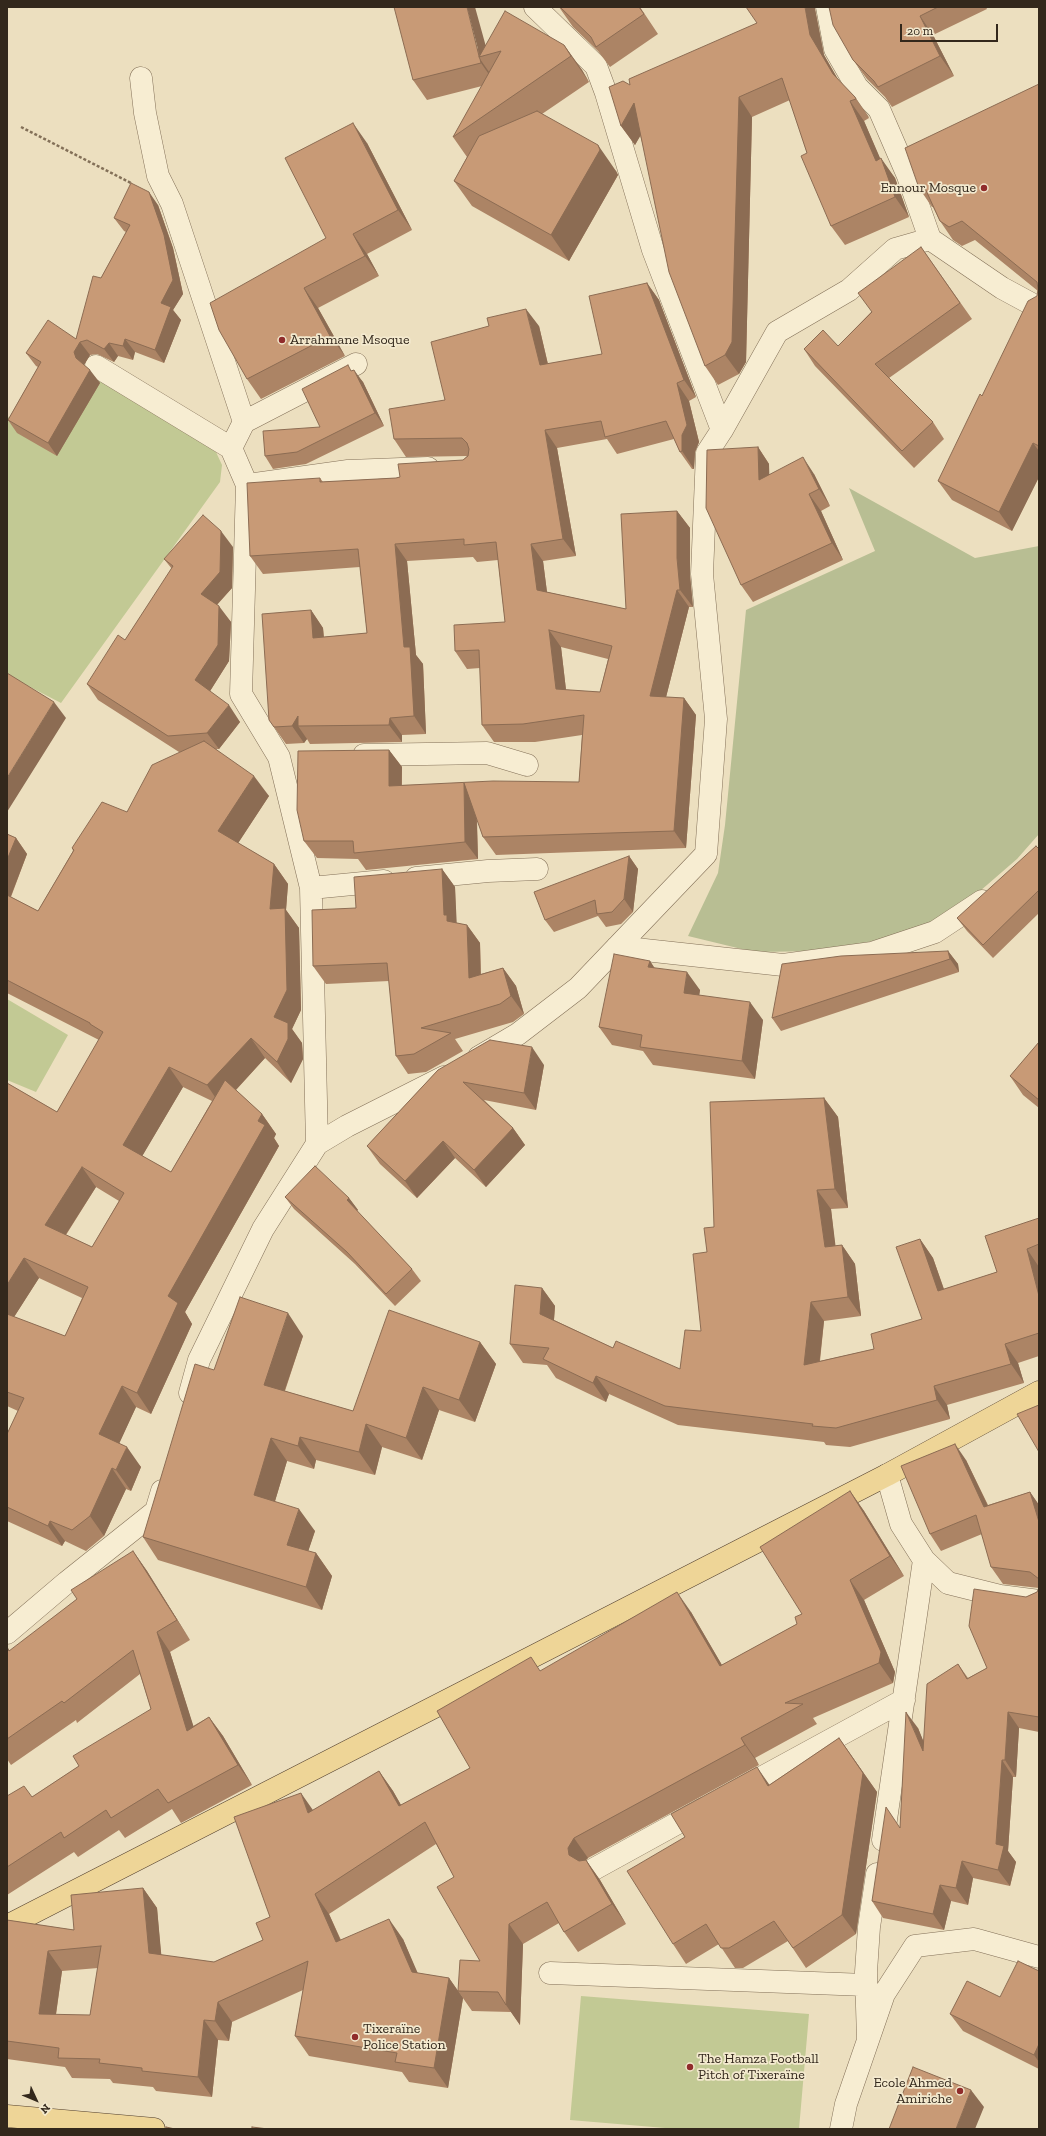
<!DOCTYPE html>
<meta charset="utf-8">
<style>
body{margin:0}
#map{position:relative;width:1046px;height:2136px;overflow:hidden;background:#ecdfbf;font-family:"Zilla Slab",serif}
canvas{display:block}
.frame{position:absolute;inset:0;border:8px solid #33281c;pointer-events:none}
.north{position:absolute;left:16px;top:2080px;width:40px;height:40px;-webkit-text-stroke:3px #f3e9ce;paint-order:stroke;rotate:134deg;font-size:11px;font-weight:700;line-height:16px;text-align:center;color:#33281c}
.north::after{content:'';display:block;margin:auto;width:14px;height:18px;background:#33281c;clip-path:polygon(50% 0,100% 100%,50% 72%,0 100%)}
.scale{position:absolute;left:900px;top:24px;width:98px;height:18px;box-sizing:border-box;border:2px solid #33281c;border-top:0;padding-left:5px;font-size:12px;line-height:14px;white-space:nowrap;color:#33281c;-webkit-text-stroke:3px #f3e9ce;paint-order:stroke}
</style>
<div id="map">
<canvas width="1046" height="2136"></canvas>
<div class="frame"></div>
<div class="north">N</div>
<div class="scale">20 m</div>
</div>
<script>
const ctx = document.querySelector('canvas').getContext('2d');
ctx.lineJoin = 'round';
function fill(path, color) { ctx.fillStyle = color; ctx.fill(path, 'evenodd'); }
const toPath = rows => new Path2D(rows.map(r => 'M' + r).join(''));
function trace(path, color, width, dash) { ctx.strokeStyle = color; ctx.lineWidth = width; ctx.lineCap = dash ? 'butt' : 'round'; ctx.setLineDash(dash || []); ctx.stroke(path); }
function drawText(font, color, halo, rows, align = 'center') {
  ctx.font = font + ' "Zilla Slab",serif'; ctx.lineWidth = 3.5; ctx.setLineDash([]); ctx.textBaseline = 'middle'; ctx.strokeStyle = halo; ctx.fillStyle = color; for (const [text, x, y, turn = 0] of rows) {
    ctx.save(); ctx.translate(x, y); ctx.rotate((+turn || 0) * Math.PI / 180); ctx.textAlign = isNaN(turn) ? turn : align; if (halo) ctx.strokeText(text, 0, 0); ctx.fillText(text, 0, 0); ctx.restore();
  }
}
fill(toPath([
 [96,372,216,452,222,465,220,482,61,703,7,675,7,416,55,451],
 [7,999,68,1035,36,1092,7,1080],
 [581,1996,809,2014,799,2129,677,2129,570,2120]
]), '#c2c994');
fill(toPath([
 [849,488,975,558,1039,546,1039,834,1017,859,965,904,907,934,824,951,754,952,688,936,718,873,725,825,746,610,875,551]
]), '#b8be93');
const minor = toPath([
 [827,7,835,49,857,87,879,109,908,176,930,239],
 [141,78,145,113,158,176,172,204,244,422,231,448,247,485,241,694,279,757,311,888,317,1144],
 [96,366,231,448],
 [244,422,356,364],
 [722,430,777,332,849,290,895,249,930,239,1002,288,1039,308],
 [248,485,348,471,428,468],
 [364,755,487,753,527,765],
 [416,878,488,871,537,869],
 [311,888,384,881],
 [617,947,783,965,872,953,935,932,982,901],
 [479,1057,518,1034,578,988,706,854,716,719,702,574,707,453,722,430,653,250,606,93,596,66,535,7],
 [190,1393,199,1360,263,1229,317,1144,347,1126,444,1077],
 [887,1475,901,1524,924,1560,948,1583,1000,1596,1039,1601],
 [7,1633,67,1582,156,1511,162,1491],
 [737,1791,904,1700],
 [883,1840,924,1560],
 [594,1869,703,1809],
 [550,1973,866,1985],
 [868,2040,866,1972,869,1927,877,1874],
 [841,2129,846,2104,884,1994,915,1946,974,1939,1039,1957]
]);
const major = toPath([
 [7,1926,887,1475,1039,1392],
 [7,2116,154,2129]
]);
trace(minor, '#837058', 23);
trace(major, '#513e2d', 23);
trace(toPath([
 [21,127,131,183]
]), '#837058', 2.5, [3, 2]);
trace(minor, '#f7edd2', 22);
trace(major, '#eed597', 22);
fill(toPath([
 [559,7,640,7,658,34,610,67,598,51,573,27],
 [829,7,986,7,987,9,933,35,954,76,892,107,885,97,867,79,853,60],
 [815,9,824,55,838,80,855,97,868,116,869,118,864,121,880,159,895,178,909,217,845,245,831,226,807,153,790,100,752,117,746,362,739,374,718,385,705,366,640,135,635,145,621,126,630,85,757,23],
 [485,45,564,45,582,70,589,82,542,114,616,171,618,175,569,261,472,206,454,181,467,157,453,137,482,86,427,100,413,80],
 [1039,84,1039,477,1012,531,952,500,938,481,982,396,1037,296,1038,291,975,240,962,246,953,240,940,221,933,207,932,207,919,188],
 [367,143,412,230,367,254,379,276,318,308,345,356,261,399,247,379,326,238],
 [158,205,173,248,183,294,173,310,181,320,164,363,135,352,133,360,118,356,114,362,97,354,90,355,84,365,100,383,57,456,17,433,8,420,38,367,36,366,26,353,76,339,101,278,126,232,124,231,114,218],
 [921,247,972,319,889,378,933,422,944,439,914,468,815,366,804,349,838,346,871,312],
 [647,283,659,300,696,397,689,401,699,442,695,452,694,469,692,469,680,452,674,439,617,454,607,439,557,448,576,556,543,561,547,592,626,609,677,511,690,528,690,575,693,607,689,607,666,697,684,698,696,715,686,848,496,855,483,837,477,818,478,859,366,870,358,859,317,858,304,841,389,750,402,767,402,785,579,782,582,735,535,742,494,742,482,725,480,668,467,669,455,651,505,622,498,560,477,562,473,557,407,561,416,655,423,664,426,734,402,735,402,742,310,744,307,739,304,743,286,744,274,727,311,610,323,628,324,637,367,633,360,567,263,574,250,556,320,478,323,482,396,478,463,460,467,456,406,457,394,439,445,400,539,326,548,364,602,354],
 [561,647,608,659,600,692,566,690],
 [352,371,363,382,384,426,306,464,273,469,265,456,320,427],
 [758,447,769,464,769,474,814,474,830,506,821,511,843,560,753,602,741,585],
 [233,547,232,588,217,605,231,622,229,661,210,691,240,722,219,749,216,749,269,796,238,843,274,864,288,884,286,910,299,928,301,1010,292,1029,302,1043,303,1059,291,1083,265,1058,236,1090,262,1114,276,1134,274,1138,279,1146,185,1312,192,1324,151,1414,136,1407,119,1443,141,1467,131,1491,126,1489,104,1536,86,1551,65,1541,62,1546,7,1521,7,1434,18,1411,7,1406,7,1083,57,1112,99,1040,7,993,7,834,16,838,27,854,11,897,38,911,73,851,72,848,127,812,180,752,179,752,98,700,87,684,125,640,172,569,164,559],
 [183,1087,212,1101,171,1172,142,1156],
 [96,1187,119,1201,92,1247,66,1235],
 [39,1278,82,1298,65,1336,14,1317],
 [1039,849,1039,913,993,958,967,931,957,918],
 [629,856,638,869,633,912,621,924,606,927,598,916,554,932,545,920],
 [442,869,455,887,456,923,467,925,480,943,481,974,503,968,516,986,524,1014,513,1022,455,1039,463,1051,426,1072,408,1074,396,1056,389,981,326,984,313,966,356,908],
 [948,951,958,964,959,972,781,1031,772,1018],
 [650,961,654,968,700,990,699,995,763,1020,755,1079,653,1065,643,1051,612,1045,599,1027],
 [1039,1042,1039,1108,1023,1095,1010,1076],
 [544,1065,536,1110,484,1100,513,1128,525,1145,486,1187,455,1158,417,1198,380,1164,367,1146,438,1070],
 [824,1098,838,1117,848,1208,831,1209,835,1246,842,1245,855,1264,861,1316,824,1321,820,1361,874,1349,922,1319,920,1239,933,1258,944,1289,997,1272,1039,1218,1039,1356,1018,1363,1024,1383,947,1405,950,1419,850,1447,826,1445,824,1442,678,1425,609,1394,606,1402,556,1378,547,1365,523,1363,510,1344,542,1288,555,1306,554,1320,613,1348,680,1369,701,1331,707,1252,714,1227],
 [285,1197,349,1198,358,1210,357,1211,412,1269,421,1281,395,1306,355,1264,294,1209],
 [303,1336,285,1391,353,1411,480,1342,496,1364,475,1422,439,1410,422,1460,382,1447,375,1475,316,1460,314,1469,287,1461,275,1501,315,1531,308,1551,316,1553,332,1576,322,1610,158,1560,143,1537,214,1370],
 [966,1460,988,1505,1030,1492,1039,1505,1039,1732,1019,1728,1016,1777,1013,1777,1008,1851,1016,1862,1010,1886,973,1878,968,1905,951,1901,944,1930,883,1918,872,1901,900,1827,918,1728,923,1741,958,1664,968,1678,987,1668,1026,1597,1037,1592,1039,1588,1003,1584,991,1567,982,1534,941,1551,930,1534],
 [850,1491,864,1511,904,1576,864,1600,895,1672,893,1683,813,1718,817,1724,755,1758,759,1765,588,1858,586,1860,600,1880,626,1924,578,1952,564,1932,559,1923,523,1944,520,2025,511,2012,472,2011,458,1991,480,1961,454,1877,436,1844,329,1914,341,1940,403,1939,417,1973,449,1978,463,1998,448,2088,409,2082,402,2072,309,2056,295,2036,303,1990,232,2022,229,2041,218,2040,212,2097,156,2091,153,2087,113,2083,110,2079,72,2078,65,2067,7,2059,7,1920,74,1930,143,1888,157,1908,161,1955,214,1962,263,1940,270,1917,313,1810,379,1771,393,1791,401,1805,470,1768,541,1671,691,1612,722,1665,797,1624,802,1614],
 [98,1968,90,2015,56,2015,62,1971],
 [133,1551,147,1571,190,1640,170,1652,193,1726,209,1717,223,1736,252,1785,181,1823,172,1809,125,1838,119,1830,78,1857,74,1852,7,1895,7,1796,32,1797,79,1766,151,1709,140,1674,77,1723,76,1720,11,1765,7,1759,7,1647,10,1651,77,1599],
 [839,1738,877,1792,856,1934,806,1968,788,1941,743,1968,735,1968,719,1944,686,1964,673,1944,685,1837,769,1785],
 [1039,1971,1039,2069,963,2031,950,2014,1000,1997]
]), '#ac8465');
fill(toPath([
 [467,7,475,7,488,54,480,57],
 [805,7,815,7,815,9,824,55,846,93,833,74,810,35],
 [920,16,933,35,954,76,940,56],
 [564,45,582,70,589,82,571,56],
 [480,59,494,79,495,83,481,63],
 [739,97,752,117,746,362,739,374,725,355],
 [855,97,868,116,869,118,856,99],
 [850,101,864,121,887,174,881,158,895,178,909,217,895,197,876,161],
 [634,103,648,123,635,145,621,126],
 [353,123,367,143,412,230,398,210],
 [598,145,616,171,618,175,569,261,551,235],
 [149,192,158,205,173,248,183,294,173,310,181,320,164,363,155,350],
 [353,234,367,254,379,276,365,256],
 [647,283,659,300,696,397,684,380],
 [304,288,318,308,345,356,330,336],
 [526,309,539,326,552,382,540,365],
 [125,339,135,352,133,360,123,346],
 [80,342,90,355,84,365,76,358,74,352],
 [109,343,118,356,114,362,104,349],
 [90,370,100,383,57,456,48,443],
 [354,370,363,382,384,426,375,413],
 [677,383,689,401,699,442,695,452,694,469,682,451],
 [545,430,557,448,576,556,563,539],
 [1033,443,1039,451,1039,477,1012,531,999,512],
 [758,447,769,464,770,496,759,480],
 [803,457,814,474,830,506,819,489],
 [809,494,821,511,843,560,832,543],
 [677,511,690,528,690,575,693,607,680,590,677,558],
 [221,531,233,547,232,588,212,610,201,594],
 [395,544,407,561,416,655,423,664,426,734,414,716,404,647],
 [531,544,543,561,549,608,537,590],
 [677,590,689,607,662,713,650,696],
 [219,606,231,622,229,661,207,696,195,680],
 [311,610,323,628,325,655,313,638],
 [549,630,561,647,568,707,556,689],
 [684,698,696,715,686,848,674,831],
 [54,702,66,718,7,812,7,778],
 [229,705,240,722,219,749,207,733],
 [298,716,298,726,307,739,304,743,292,726],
 [390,718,402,735,402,742,389,725],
 [389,750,402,767,401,804,389,786],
 [254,776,269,796,233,851,218,831],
 [464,783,476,800,478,859,465,842],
 [16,838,27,854,7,906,7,860],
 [629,856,638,869,633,912,624,899],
 [274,864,288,884,286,910,299,928,301,1010,292,1029,302,1043,303,1059,291,1083,277,1062,274,1017,270,909],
 [442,869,455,887,457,929,447,921,444,915],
 [467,925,480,943,481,996,469,978],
 [948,951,958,964,959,972,950,959],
 [650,961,662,979,648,967],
 [503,968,516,986,524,1014,511,996],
 [687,972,700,990,697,1011,684,993],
 [750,1002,763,1020,755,1079,742,1061],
 [251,1038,265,1058,221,1106,207,1085],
 [532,1047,544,1065,536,1110,524,1093],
 [169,1067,183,1087,137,1165,123,1145],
 [824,1098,838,1117,848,1208,835,1189],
 [262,1114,276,1134,274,1138,279,1146,185,1312,192,1324,151,1414,137,1393,168,1296],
 [513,1128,525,1145,486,1187,474,1170],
 [443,1141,455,1158,417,1198,405,1181],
 [82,1167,96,1187,59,1245,45,1225],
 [817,1190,831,1209,838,1266,825,1247],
 [349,1198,358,1210,355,1212,347,1200],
 [920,1239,933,1258,951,1310,938,1291],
 [842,1245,855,1264,861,1316,848,1297],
 [1027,1249,1039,1267,1039,1296],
 [24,1258,39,1278,7,1328,7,1285],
 [542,1288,555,1306,553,1332,540,1314],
 [811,1302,824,1321,817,1384,804,1365],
 [288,1313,303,1336,279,1407,264,1385],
 [480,1342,496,1364,475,1422,459,1400],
 [1005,1344,1018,1363,1024,1383,1011,1364],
 [596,1376,609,1394,606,1402,593,1383],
 [122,1386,136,1407,114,1455,99,1434],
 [934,1386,947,1405,950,1419,937,1400],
 [423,1387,439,1410,422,1460,406,1438],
 [366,1424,382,1447,375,1475,359,1452],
 [300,1437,316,1460,314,1469,298,1446],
 [271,1438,287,1461,270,1518,254,1495],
 [955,1444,966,1460,996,1523,984,1507],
 [127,1447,141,1467,131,1491,116,1470],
 [112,1468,126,1489,104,1536,90,1516],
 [850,1491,864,1511,904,1576,890,1556],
 [1030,1492,1039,1505,1039,1522],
 [299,1509,315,1531,303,1567,287,1545],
 [50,1521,65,1541,62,1546,48,1526],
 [133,1551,147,1571,190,1640,177,1620],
 [316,1553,332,1576,322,1610,306,1587],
 [850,1580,864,1600,895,1672,893,1683,879,1663],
 [677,1592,691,1612,734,1686,720,1666],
 [157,1632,170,1652,201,1750,187,1731],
 [906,1712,918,1728,934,1767,923,1751],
 [1008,1712,1019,1728,1016,1777,1005,1760],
 [209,1717,223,1736,252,1785,238,1765],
 [741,1738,755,1758,759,1765,745,1745],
 [839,1738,877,1792,856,1934,842,1915],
 [1002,1760,1013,1777,1008,1851,1016,1862,1010,1886,998,1870,996,1844],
 [757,1767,771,1787,768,1786],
 [379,1771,393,1791,413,1826,399,1806],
 [301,1793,315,1813,308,1813],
 [574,1838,588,1858,586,1860,600,1880,626,1924,612,1904,582,1868,569,1855,568,1848],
 [962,1861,973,1878,968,1905,956,1888],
 [940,1885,951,1901,944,1930,933,1914],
 [143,1888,157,1908,163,1973,149,1953],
 [315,1894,329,1914,350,1962,336,1942],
 [389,1919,403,1939,426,1992,412,1972],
 [509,1924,523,1944,520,2025,506,2005],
 [48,1951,62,1971,53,2034,39,2014],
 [449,1978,463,1998,448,2088,434,2068],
 [218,2002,232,2022,229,2041,215,2021],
 [204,2020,218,2040,212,2097,198,2077],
 [1039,2044,1039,2062,1034,2055],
 [971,2090,984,2107,975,2129,956,2129]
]), '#8c6c53');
const building = toPath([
 [394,7,467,7,479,56,479,57,480,59,481,63,413,80,394,7],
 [560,7,639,7,644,14,596,47,591,37,560,7],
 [746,7,805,7,810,35,833,74,855,97,856,99,850,101,876,161,881,158,895,197,831,226,801,156,807,153,782,78,739,97,732,342,725,355,705,366,669,272,634,103,621,126,609,87,623,81,630,85,629,79,757,23,746,7],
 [829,7,938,7,920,16,940,56,878,87,874,81,853,60,833,25,829,7],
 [505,11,564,45,571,56,453,137,501,51,479,57,505,11],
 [1039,84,1039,446,1033,443,999,512,938,481,980,394,982,396,1028,301,1037,296,1038,289,1037,282,962,221,949,227,940,221,924,186,919,188,905,148,1039,84],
 [537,111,598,145,600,150,551,235,454,181,479,136,537,111],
 [353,123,398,210,353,234,365,256,304,288,330,336,247,379,219,330,210,303,326,238,285,158,353,123],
 [131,183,149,192,164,235,173,280,161,303,171,307,155,350,125,339,123,346,109,343,104,349,87,340,80,342,74,352,76,358,90,370,48,443,8,420,41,362,26,353,48,320,76,339,93,276,101,278,130,225,114,218,131,183],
 [921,247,960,303,875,364,933,422,902,451,804,349,823,330,838,346,872,312,858,293,921,247],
 [647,283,684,380,677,383,687,425,682,435,682,451,680,452,666,421,605,437,601,421,545,430,563,539,531,544,537,590,626,609,621,514,677,511,677,558,680,590,677,590,650,696,684,698,674,831,483,837,464,783,465,842,354,853,353,841,304,841,297,810,298,751,389,750,389,786,493,781,579,782,584,715,523,724,482,725,479,650,455,651,454,625,505,622,496,542,464,545,464,539,395,544,404,647,410,647,414,716,390,718,389,725,298,726,298,716,292,726,274,727,269,720,262,614,311,610,313,638,367,633,358,549,250,556,247,483,320,478,320,482,396,478,400,477,398,464,463,460,468,456,469,449,467,443,462,438,394,439,389,409,445,400,431,342,489,326,487,318,526,309,540,365,602,354,589,296,647,283],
 [549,630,612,646,600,692,556,689,549,630],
 [348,365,351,371,354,370,375,413,297,452,265,456,263,431,320,427,302,389,348,365],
 [758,447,759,480,803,457,819,489,809,494,832,543,741,585,706,508,707,450,758,447],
 [203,515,221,531,220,572,201,594,219,606,218,645,195,680,229,705,207,733,168,736,87,684,118,635,125,640,173,566,164,559,203,515],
 [7,673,54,702,7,778,7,673],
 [204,741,254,776,218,831,274,864,270,909,285,908,287,990,274,1017,288,1023,288,1039,277,1062,251,1038,207,1085,169,1067,123,1145,171,1172,225,1080,262,1114,258,1121,265,1125,168,1296,178,1303,137,1393,122,1386,99,1434,127,1447,116,1470,112,1468,90,1516,72,1530,50,1521,48,1526,7,1507,7,1434,24,1398,7,1392,7,1314,65,1336,88,1287,24,1258,7,1285,7,1083,57,1112,103,1032,90,1024,90,1023,7,980,7,895,38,911,74,850,72,848,102,802,127,812,152,765,204,741],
 [82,1167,124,1193,92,1247,45,1225,82,1167],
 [7,834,16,838,7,860,7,834],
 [1036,846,1039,849,1039,890,983,945,957,918,1036,846],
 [629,856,624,899,612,912,597,914,595,900,545,920,534,892,629,856],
 [442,869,444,915,447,915,447,921,467,925,469,978,503,968,511,996,500,1004,421,1028,451,1033,414,1054,396,1056,387,963,313,966,312,910,356,908,354,877,442,869],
 [948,951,950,959,772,1018,782,964,841,956,948,951],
 [614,954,650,961,648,967,687,972,684,993,750,1002,742,1061,640,1047,642,1035,599,1027,614,954],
 [490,1040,532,1047,524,1093,463,1082,513,1128,474,1170,443,1141,405,1181,367,1146,438,1070,490,1040],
 [1039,1042,1039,1100,1010,1076,1039,1042],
 [824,1098,835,1189,817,1190,825,1247,842,1245,848,1297,811,1302,804,1365,874,1349,871,1334,922,1319,896,1247,920,1239,938,1291,997,1272,985,1236,1039,1218,1039,1244,1027,1249,1039,1296,1039,1333,1005,1344,1011,1364,934,1386,937,1400,836,1428,812,1426,813,1424,665,1406,596,1376,593,1383,543,1359,549,1348,510,1344,515,1285,542,1288,540,1314,613,1348,616,1341,680,1369,685,1330,701,1331,693,1254,707,1252,704,1228,714,1227,710,1102,824,1098],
 [315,1166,349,1198,347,1200,412,1269,386,1294,347,1252,285,1197,315,1166],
 [240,1297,288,1313,264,1385,353,1411,389,1310,480,1342,459,1400,423,1387,406,1438,366,1424,359,1452,300,1437,298,1446,271,1438,254,1495,299,1509,287,1545,316,1553,306,1587,143,1537,195,1364,214,1370,240,1297],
 [1039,1405,1039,1452,1017,1414,1039,1405],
 [955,1444,984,1507,1030,1492,1039,1522,1039,1580,1039,1579,1030,1572,991,1567,976,1515,930,1534,901,1466,955,1444],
 [850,1491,890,1556,850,1580,881,1652,879,1663,785,1703,803,1704,741,1738,745,1745,574,1838,568,1848,569,1855,579,1861,586,1860,612,1904,564,1932,547,1902,509,1924,506,2005,498,1992,458,1991,460,1960,480,1961,437,1887,454,1877,425,1822,315,1894,336,1942,389,1919,412,1972,449,1978,434,2068,395,2062,397,2053,295,2036,308,1961,218,2002,215,2021,204,2020,198,2077,142,2071,142,2068,99,2063,100,2059,58,2058,59,2048,7,2041,7,1920,74,1930,71,1895,143,1888,149,1953,214,1962,263,1940,256,1923,270,1917,234,1817,301,1793,308,1813,379,1771,399,1806,470,1768,437,1711,531,1657,540,1671,677,1592,720,1666,797,1624,795,1617,802,1614,760,1547,850,1491],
 [101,1946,90,2015,39,2014,48,1951,101,1946],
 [133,1551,177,1620,157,1632,187,1731,209,1717,238,1765,168,1803,158,1789,111,1818,106,1810,64,1838,61,1832,7,1867,7,1796,24,1786,32,1797,79,1766,73,1756,151,1709,133,1650,64,1703,62,1701,7,1739,7,1647,9,1651,77,1599,71,1590,133,1551],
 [1039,1588,1039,1717,1008,1712,1005,1760,1002,1760,996,1844,1004,1846,998,1870,962,1861,956,1888,940,1885,933,1914,872,1901,886,1807,900,1828,906,1712,923,1751,927,1684,958,1664,967,1679,987,1668,969,1626,974,1589,1026,1597,1037,1592,1039,1588],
 [839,1738,863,1773,842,1915,793,1948,774,1921,729,1948,721,1948,706,1924,673,1944,627,1871,685,1837,671,1814,757,1767,768,1786,839,1738],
 [1018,1961,1039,1971,1039,2044,1034,2055,950,2014,967,1981,1000,1997,1018,1961],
 [913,2067,971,2090,956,2129,889,2129,913,2067],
 [166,2127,175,2129,166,2129,166,2127],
 [252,2127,268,2129,252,2129,252,2127]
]);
fill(building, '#c89a76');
trace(building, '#8c6c53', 1);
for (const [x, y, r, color] of [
 [984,188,4,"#902c2b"],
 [282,340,4,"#902c2b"],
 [355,2037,4,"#902c2b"],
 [690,2067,4,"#902c2b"],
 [960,2091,4,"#902c2b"]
]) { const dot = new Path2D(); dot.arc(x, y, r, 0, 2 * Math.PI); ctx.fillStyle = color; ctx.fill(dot); trace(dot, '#f3e9ce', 1.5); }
drawText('14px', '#33281c', '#f3e9ce', [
 ["Ennour Mosque",976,188,"right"],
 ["Arrahmane Msoque",290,340],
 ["Tixeraïne",363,2029],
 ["Police Station",363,2045],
 ["The Hamza Football",698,2059],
 ["Pitch of Tixeraïne",698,2075],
 ["Ecole Ahmed",952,2083,"right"],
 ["Amiriche",952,2099,"right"]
], 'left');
</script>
